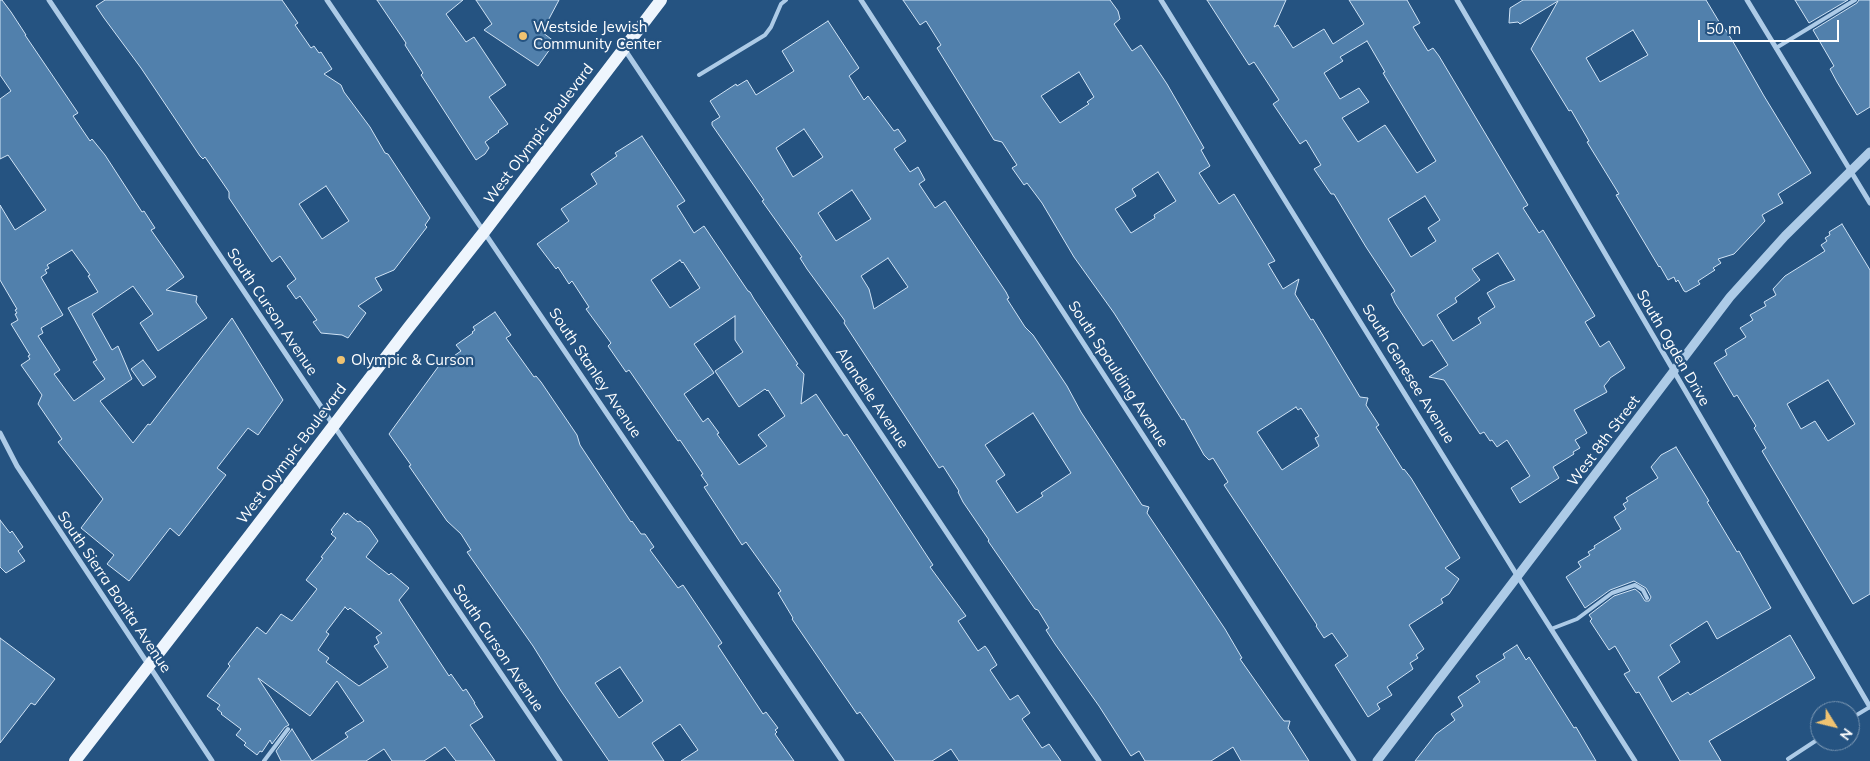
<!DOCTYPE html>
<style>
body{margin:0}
#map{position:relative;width:1870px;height:761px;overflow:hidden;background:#255381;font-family:Mulish,sans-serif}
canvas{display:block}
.north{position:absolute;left:1810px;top:701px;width:50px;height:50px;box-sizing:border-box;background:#255381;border:1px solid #7c98b3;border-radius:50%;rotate:126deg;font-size:14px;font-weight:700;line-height:20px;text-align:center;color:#fff}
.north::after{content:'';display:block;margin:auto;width:18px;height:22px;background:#f0c371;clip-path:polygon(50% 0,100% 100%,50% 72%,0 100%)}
.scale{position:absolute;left:1698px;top:20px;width:141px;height:22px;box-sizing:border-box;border:2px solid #fff;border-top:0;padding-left:6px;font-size:15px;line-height:18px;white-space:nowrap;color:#fff;-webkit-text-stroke:4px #255381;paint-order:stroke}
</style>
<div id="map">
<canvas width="1870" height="761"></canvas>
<div class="north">N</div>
<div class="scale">50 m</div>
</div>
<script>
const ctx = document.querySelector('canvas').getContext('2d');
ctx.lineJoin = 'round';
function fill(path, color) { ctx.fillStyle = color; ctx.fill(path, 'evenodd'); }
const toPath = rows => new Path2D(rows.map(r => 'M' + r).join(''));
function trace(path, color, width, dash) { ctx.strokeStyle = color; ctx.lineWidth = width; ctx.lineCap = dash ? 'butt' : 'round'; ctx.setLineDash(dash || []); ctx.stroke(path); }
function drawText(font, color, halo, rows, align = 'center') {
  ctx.font = font + ' Mulish,sans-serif'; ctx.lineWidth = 4.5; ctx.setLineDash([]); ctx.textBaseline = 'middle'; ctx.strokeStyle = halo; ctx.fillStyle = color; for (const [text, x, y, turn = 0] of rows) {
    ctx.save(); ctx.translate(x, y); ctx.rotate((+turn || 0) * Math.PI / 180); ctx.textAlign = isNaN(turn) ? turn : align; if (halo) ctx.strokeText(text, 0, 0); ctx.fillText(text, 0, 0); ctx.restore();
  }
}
const building = toPath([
 [0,0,2,0,11,12,26,35,25,35,78,113,73,116,90,141,92,139,105,155,142,212,144,211,155,228,151,230,184,277,166,290,197,296,196,302,207,318,158,351,140,323,153,314,133,286,92,314,112,350,118,346,132,379,100,401,133,443,148,424,150,425,232,318,283,400,258,435,248,428,217,468,226,475,179,536,170,528,129,581,107,564,114,555,81,528,103,499,58,442,62,439,38,404,42,395,21,365,30,359,28,356,30,355,11,324,18,320,15,314,17,313,15,310,17,309,0,280,0,205,15,230,46,210,8,155,0,159,0,99,11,91,0,75,0,0],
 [72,250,90,275,88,276,98,292,68,308,97,360,93,362,105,379,74,401,54,374,60,370,38,336,43,333,41,328,63,315,41,277,47,273,45,270,49,268,47,265,72,250],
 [105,0,282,0,298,23,295,25,311,48,314,46,319,53,321,52,332,69,324,74,341,85,344,92,370,127,385,153,388,154,430,218,425,225,427,227,394,270,375,278,382,290,358,306,366,313,348,338,342,335,321,333,313,322,317,320,300,296,296,299,287,286,296,279,280,256,272,262,229,198,229,192,205,157,203,159,200,156,141,68,104,18,96,6,105,0],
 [326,186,349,221,322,239,299,204,326,186],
 [377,0,463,0,446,14,466,42,474,37,506,85,489,97,508,124,498,131,499,132,485,142,489,148,485,154,476,160,421,75,423,73,405,45,406,43,377,0],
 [476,0,559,0,542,32,555,42,538,66,484,30,492,24,476,0],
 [903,0,1110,0,1118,11,1120,19,1114,24,1132,51,1141,45,1167,84,1204,148,1201,150,1210,166,1199,173,1219,204,1234,194,1275,261,1268,264,1283,289,1299,279,1295,294,1311,320,1313,319,1360,397,1368,398,1366,405,1379,425,1376,427,1403,470,1404,469,1411,478,1460,558,1445,568,1459,579,1449,594,1441,599,1443,603,1409,625,1424,649,1416,655,1418,658,1410,663,1413,669,1387,687,1392,695,1377,704,1380,709,1368,717,1335,665,1348,656,1332,633,1324,638,1316,626,1317,625,1224,485,1228,482,1213,458,1209,460,1204,455,1184,419,1182,420,1114,313,1074,257,1042,203,1027,183,1024,185,1012,168,1017,165,1002,142,994,140,937,48,941,45,926,21,920,25,903,0],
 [1079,72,1094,97,1087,102,1089,104,1060,123,1041,96,1079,72],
 [1158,172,1176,201,1154,215,1155,218,1131,233,1115,209,1136,196,1132,189,1158,172],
 [1296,407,1298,410,1301,408,1319,436,1315,438,1319,446,1282,470,1257,432,1296,407],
 [1207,0,1286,0,1274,27,1278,25,1293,48,1324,29,1333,44,1364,24,1349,0,1407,0,1420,23,1413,27,1428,51,1433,48,1439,56,1528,205,1523,208,1539,233,1543,230,1595,316,1585,322,1600,347,1609,341,1625,368,1610,378,1609,380,1604,386,1607,392,1574,410,1587,433,1575,440,1580,448,1573,452,1574,454,1553,467,1559,478,1520,503,1511,488,1530,476,1507,440,1497,447,1492,440,1490,441,1484,432,1480,434,1444,380,1429,377,1448,365,1432,340,1423,346,1395,303,1391,294,1395,291,1366,247,1334,194,1331,194,1314,169,1321,165,1306,140,1300,144,1273,104,1279,100,1254,62,1249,65,1207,0],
 [1367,41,1385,72,1383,73,1436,161,1417,173,1385,125,1358,142,1342,118,1369,102,1359,88,1340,99,1324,73,1343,61,1340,57,1367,41],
 [1425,196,1440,220,1428,228,1436,241,1411,257,1388,219,1425,196],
 [1498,253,1515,280,1499,286,1487,293,1495,307,1478,318,1481,323,1453,341,1437,315,1457,302,1455,298,1480,280,1472,269,1498,253],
 [1523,0,1706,0,1724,30,1725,29,1732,40,1764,96,1811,173,1778,194,1783,203,1762,215,1765,221,1734,254,1718,259,1721,263,1713,268,1715,270,1698,281,1700,284,1686,292,1684,291,1678,280,1676,282,1674,277,1668,280,1660,266,1659,267,1616,195,1619,194,1587,142,1589,141,1571,110,1569,111,1531,49,1558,1,1520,24,1518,22,1509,23,1510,8,1523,0],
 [1633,30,1648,55,1600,82,1586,58,1633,30],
 [1795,0,1848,0,1809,23,1795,0],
 [1859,0,1870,0,1870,107,1857,115,1837,82,1830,69,1834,66,1813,30,1857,3,1859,0],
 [828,21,859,68,849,76,864,100,868,96,894,131,898,129,906,141,894,149,910,172,918,167,925,180,919,184,935,208,945,201,1006,292,1009,298,1007,299,1025,327,1033,335,1067,386,1081,412,1142,505,1149,507,1147,513,1225,629,1242,658,1240,659,1280,716,1284,721,1290,721,1288,728,1309,761,1241,761,1233,747,1211,761,1145,761,1139,751,1131,756,1099,706,1055,644,1046,630,1049,628,1038,610,1035,609,988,541,989,540,963,502,958,492,959,491,943,466,939,468,844,323,845,321,807,269,800,258,802,257,762,201,764,200,712,125,712,122,720,117,710,101,736,84,737,86,747,80,756,95,794,71,782,51,828,21],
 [804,129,823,157,793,177,776,148,804,129],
 [852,190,871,219,836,241,818,213,852,190],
 [888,258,908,287,874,309,869,289,861,276,888,258],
 [1033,413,1071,473,1041,493,1043,496,1017,513,996,481,1005,475,985,445,1033,413],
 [642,136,685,201,677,206,694,233,704,226,748,291,750,292,754,299,798,364,796,365,804,374,801,404,816,394,844,436,847,434,933,565,930,567,966,616,958,621,978,651,985,646,988,650,997,665,990,670,1010,700,1018,695,1030,713,1022,719,1042,748,1049,744,1061,761,959,761,951,749,932,761,895,761,860,712,857,714,792,619,793,618,778,593,781,591,746,542,742,545,725,519,704,487,708,485,701,475,703,474,680,440,678,441,629,370,626,372,608,346,611,343,586,309,589,307,572,281,569,284,558,267,556,269,537,244,569,221,561,209,597,184,591,174,617,156,615,153,642,136],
 [680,260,682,263,683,262,700,288,670,308,651,280,680,260],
 [735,316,735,340,743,352,715,371,739,407,765,389,767,391,768,390,785,416,758,435,767,446,739,465,717,434,719,433,708,418,703,422,684,394,714,373,694,344,735,316],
 [1842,224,1870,270,1870,594,1853,604,1762,451,1766,448,1754,428,1756,426,1737,395,1734,397,1714,363,1727,355,1725,350,1746,337,1740,328,1753,320,1750,315,1766,306,1764,302,1776,295,1773,289,1785,276,1825,251,1821,245,1827,241,1825,238,1830,235,1829,232,1842,224],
 [1828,380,1855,424,1828,441,1815,421,1801,429,1787,404,1828,380],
 [495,312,511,335,506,338,534,377,536,376,541,382,577,435,580,445,631,522,632,521,641,534,645,534,654,547,650,550,678,588,683,585,710,625,722,643,718,646,763,714,766,712,778,728,775,730,777,732,775,734,794,761,681,761,698,750,680,724,652,743,664,761,609,761,561,691,533,646,467,552,471,550,461,534,447,521,409,466,411,465,389,434,438,367,461,351,456,345,473,333,472,332,475,330,473,327,495,312],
 [620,667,643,701,619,718,595,683,620,667],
 [143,360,156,377,143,386,131,369,143,360],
 [1676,447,1709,501,1707,502,1737,552,1739,551,1771,608,1717,639,1707,621,1670,645,1680,662,1658,677,1672,702,1688,692,1690,695,1790,635,1815,678,1709,741,1721,761,1680,761,1639,692,1636,693,1624,674,1630,671,1615,646,1609,650,1590,621,1592,619,1589,615,1614,596,1635,589,1640,593,1645,601,1649,601,1651,597,1646,588,1634,581,1610,590,1585,608,1566,577,1581,567,1578,562,1590,555,1588,552,1595,548,1594,546,1621,529,1614,517,1626,509,1623,504,1628,501,1626,498,1658,478,1651,467,1661,455,1676,447],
 [344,513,346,515,347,513,358,522,360,521,369,528,378,541,366,557,389,575,391,573,409,588,399,600,449,676,451,674,463,691,466,689,475,703,474,703,483,717,470,725,495,761,456,761,445,747,424,761,392,761,384,749,366,761,312,761,348,737,345,733,364,721,337,681,310,716,258,678,289,725,285,727,272,744,270,740,262,752,260,751,257,755,244,745,246,743,236,735,241,729,221,714,222,713,217,709,220,705,207,696,230,666,228,664,257,627,266,634,281,614,292,621,317,589,306,580,323,558,321,557,336,538,331,534,333,532,331,530,344,513],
 [345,607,348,610,350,608,382,633,376,637,379,643,374,646,388,667,359,686,326,662,329,658,318,650,329,634,326,632,345,607],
 [0,520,10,533,12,531,23,547,18,551,25,561,6,573,0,567,0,520],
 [0,638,55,679,35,705,31,703,0,743,0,638],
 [1517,645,1526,660,1529,657,1574,728,1576,727,1596,761,1415,761,1436,734,1455,720,1451,714,1463,706,1458,697,1480,682,1476,676,1505,658,1503,654,1517,645],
 [292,729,312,761,281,761,276,751,292,729]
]);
fill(building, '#5180ac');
trace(building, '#d0e3f5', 1);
trace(toPath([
 [1776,48,1855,0],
 [699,75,765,35,771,27,781,4,786,0],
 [1551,629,1577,619,1612,593,1635,585,1643,590,1647,598],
 [1850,719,1870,707],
 [1788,759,1820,738],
 [264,761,288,729]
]), '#adcbe7', 4);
trace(toPath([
 [49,0,334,426,560,761],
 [327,0,842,761],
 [861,0,1354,761],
 [1161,0,1518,577,1635,761],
 [1457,0,1870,707],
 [1747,0,1870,203],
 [625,50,1099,761],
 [0,433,17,466,212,761]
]), '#adcbe7', 5);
trace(toPath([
 [1377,761,1730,297,1785,236,1870,152]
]), '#adcbe7', 9);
trace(toPath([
 [75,761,250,535,409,327,484,232,661,0]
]), '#eef5fd', 12);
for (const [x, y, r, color] of [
 [523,36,5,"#f0c371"],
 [341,360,5,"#f0c371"]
]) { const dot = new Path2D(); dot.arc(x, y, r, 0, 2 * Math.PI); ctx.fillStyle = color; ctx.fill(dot); trace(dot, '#255381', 2); }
drawText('15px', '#fff', '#255381', [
 ["Westside Jewish",533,27],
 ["Community Center",533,44],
 ["Olympic & Curson",351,360]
], 'left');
drawText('15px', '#fff', '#255381', [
 ["West Olympic Boulevard",539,134,-53],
 ["South Curson Avenue",272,312,56],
 ["South Ogden Drive",1673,348,60],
 ["South Stanley Avenue",595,373,56],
 ["South Spaulding Avenue",1118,374,57],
 ["South Genesee Avenue",1408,374,58],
 ["Alandele Avenue",872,398,56],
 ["West 8th Street",1604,441,-53],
 ["West Olympic Boulevard",292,454,-53],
 ["South Sierra Bonita Avenue",114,592,56],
 ["South Curson Avenue",498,648,56]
]);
</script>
